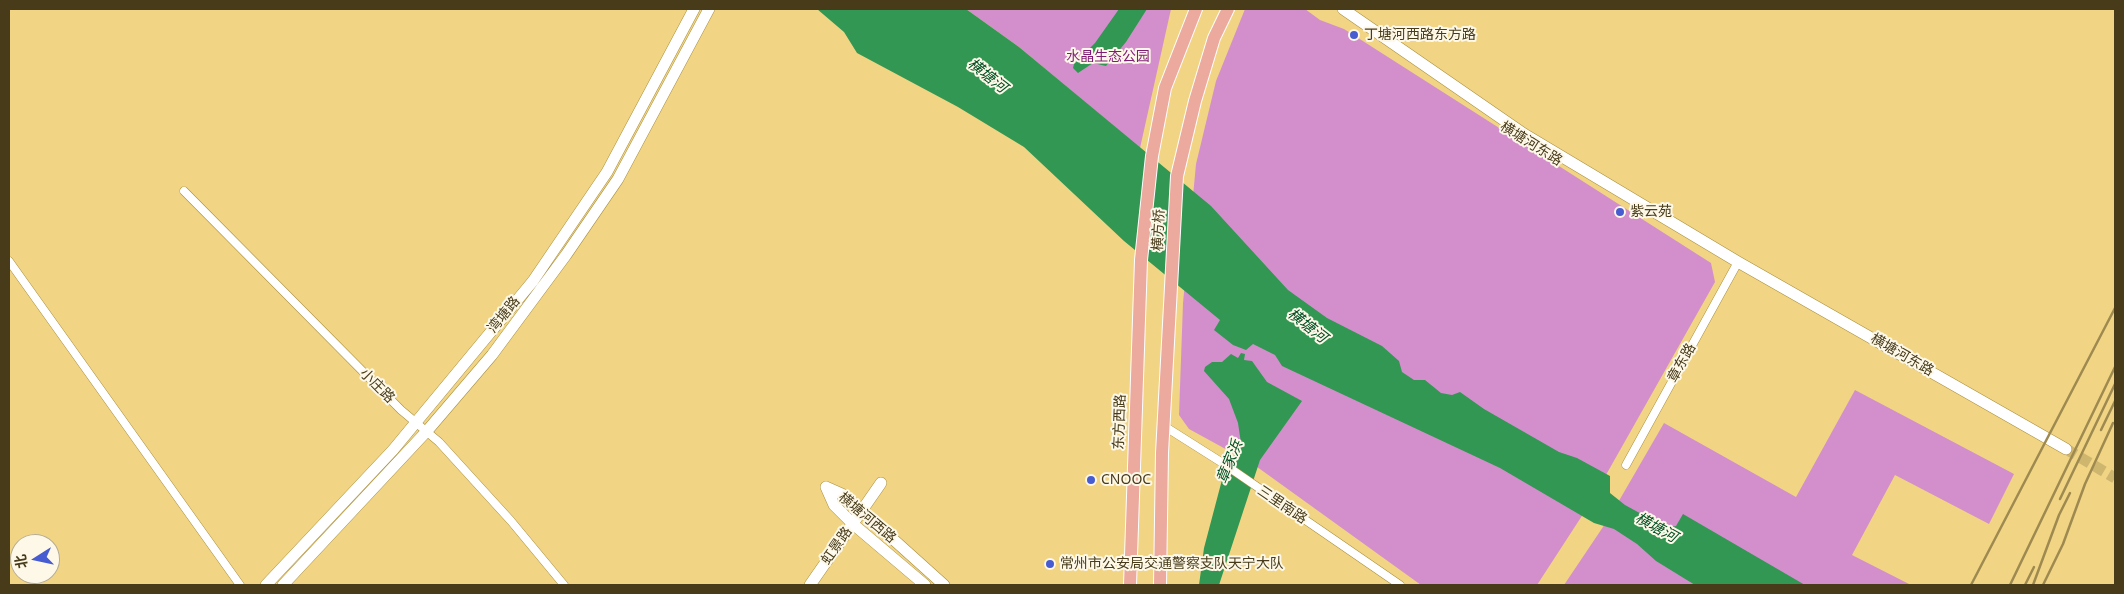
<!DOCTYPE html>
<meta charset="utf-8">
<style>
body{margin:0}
#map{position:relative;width:2124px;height:594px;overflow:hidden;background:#f1d584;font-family:"Noto Sans","Noto Sans SC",sans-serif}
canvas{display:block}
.frame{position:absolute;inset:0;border:10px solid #473b19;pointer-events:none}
.north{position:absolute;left:10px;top:534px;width:50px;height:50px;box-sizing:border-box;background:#fef8e9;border:1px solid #b5ac96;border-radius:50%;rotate:260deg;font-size:14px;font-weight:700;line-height:20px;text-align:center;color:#473b19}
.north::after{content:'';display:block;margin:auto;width:18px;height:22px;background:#465cd0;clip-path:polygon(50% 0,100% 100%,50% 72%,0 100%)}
</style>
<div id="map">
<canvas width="2124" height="594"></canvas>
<div class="frame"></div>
<div class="north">北</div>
</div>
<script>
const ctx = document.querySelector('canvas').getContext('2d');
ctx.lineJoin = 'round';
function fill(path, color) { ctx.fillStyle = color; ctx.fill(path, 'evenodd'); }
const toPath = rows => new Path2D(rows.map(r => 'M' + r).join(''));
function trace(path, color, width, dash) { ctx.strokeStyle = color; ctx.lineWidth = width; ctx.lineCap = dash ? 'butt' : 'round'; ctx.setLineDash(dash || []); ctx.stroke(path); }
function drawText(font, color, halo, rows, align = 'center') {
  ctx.font = font + ' "Noto Sans","Noto Sans SC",sans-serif'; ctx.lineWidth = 4; ctx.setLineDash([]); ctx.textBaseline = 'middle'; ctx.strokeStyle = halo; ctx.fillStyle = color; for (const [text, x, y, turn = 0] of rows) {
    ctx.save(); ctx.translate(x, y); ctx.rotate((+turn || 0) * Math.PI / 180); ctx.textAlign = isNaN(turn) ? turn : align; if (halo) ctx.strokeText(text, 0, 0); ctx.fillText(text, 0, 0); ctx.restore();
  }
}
fill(toPath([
 [966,9,1171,9,1140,148,1019,47],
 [1245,9,1305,9,1320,20,1344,29,1711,263,1715,282,1589,505,1537,585,1421,585,1253,464,1189,429,1179,415,1183,303,1196,164,1216,81],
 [1855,390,2014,474,1989,524,1895,475,1852,555,1911,585,1564,585,1609,518,1664,423,1796,497]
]), '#d38fcb');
fill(toPath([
 [817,9,966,9,1019,47,1211,206,1288,290,1327,318,1382,346,1399,361,1402,372,1414,380,1425,380,1441,393,1452,395,1460,392,1484,409,1559,452,1577,458,1610,476,1610,493,1625,505,1667,528,1676,526,1683,514,1805,585,1695,585,1656,561,1637,544,1614,529,1594,523,1500,468,1282,366,1275,355,1253,344,1246,350,1233,345,1214,330,1220,320,1124,241,1024,147,958,107,857,53,844,32],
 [1119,9,1147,9,1126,42,1106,66,1093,63,1078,73,1073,68,1074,64,1095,43],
 [1241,353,1245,354,1244,360,1252,361,1267,382,1302,401,1260,460,1219,585,1199,585,1204,548,1223,476,1241,443,1238,423,1229,399,1204,371,1205,367,1212,362,1222,362,1231,354,1238,358]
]), '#319753');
trace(toPath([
 [2066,449,2115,478]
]), '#cfb66f', 11, [11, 5.5]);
const street = toPath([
 [184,191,401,410,439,442,511,521,564,585],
 [9,261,240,585],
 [1164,426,1221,462,1400,585],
 [1626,465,1738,262]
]);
const secondary = toPath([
 [1343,9,1524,134,1738,262,2066,449],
 [826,487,844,495,944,585],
 [826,487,834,505,853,524,925,585],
 [266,585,393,450,533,281,607,172,694,9],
 [283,585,427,431,492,355,566,255,618,179,709,9],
 [810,585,881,483]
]);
const primary = toPath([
 [1130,585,1141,260,1152,156,1165,88,1196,9],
 [1160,585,1162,453,1177,176,1195,101,1214,38,1228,9]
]);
trace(street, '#aa8f3d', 9);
trace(secondary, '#aa8f3d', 12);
trace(primary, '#fff', 14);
trace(street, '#fff', 8);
trace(secondary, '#fff', 11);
trace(primary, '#eca99e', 12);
trace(toPath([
 [2101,430,2115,401],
 [2060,499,2115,384],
 [1971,585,2115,308],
 [2010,585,2115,367],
 [2025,585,2034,567],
 [2033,585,2059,515,2070,493],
 [2043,585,2063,544,2085,484,2113,423]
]), '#9e8a50', 2.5);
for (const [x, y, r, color] of [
 [1354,35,5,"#465cd0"],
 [1620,212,5,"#465cd0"],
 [1091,480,5,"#465cd0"],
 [1050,564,5,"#465cd0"]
]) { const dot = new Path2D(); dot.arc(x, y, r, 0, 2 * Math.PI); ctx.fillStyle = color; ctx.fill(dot); trace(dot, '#fef8e9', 2); }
drawText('14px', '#473b19', '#fef8e9', [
 ["丁塘河西路东方路",1364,35],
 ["紫云苑",1630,212],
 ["CNOOC",1101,480],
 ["常州市公安局交通警察支队天宁大队",1060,564]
], 'left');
drawText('14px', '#7f1c78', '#fef8e9', [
 ["水晶生态公园",1108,57]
]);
drawText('14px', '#473b19', '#fef8e9', [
 ["横塘河东路",1531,144,32],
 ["横方桥",1159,230,-87],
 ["湾塘路",504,315,-51],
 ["横塘河东路",1902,355,30],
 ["章东路",1682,363,-61],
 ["小庄路",377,386,45],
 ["东方西路",1120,422,-88],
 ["三里南路",1282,505,34],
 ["横塘河西路",867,518,40],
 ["虹景路",837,546,-55]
]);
drawText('italic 15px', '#004e22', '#fef8e9', [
 ["横塘河",987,76,38],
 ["横塘河",1307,326,38],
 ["章家浜",1230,462,-68],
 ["横塘河",1656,528,29]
]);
</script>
